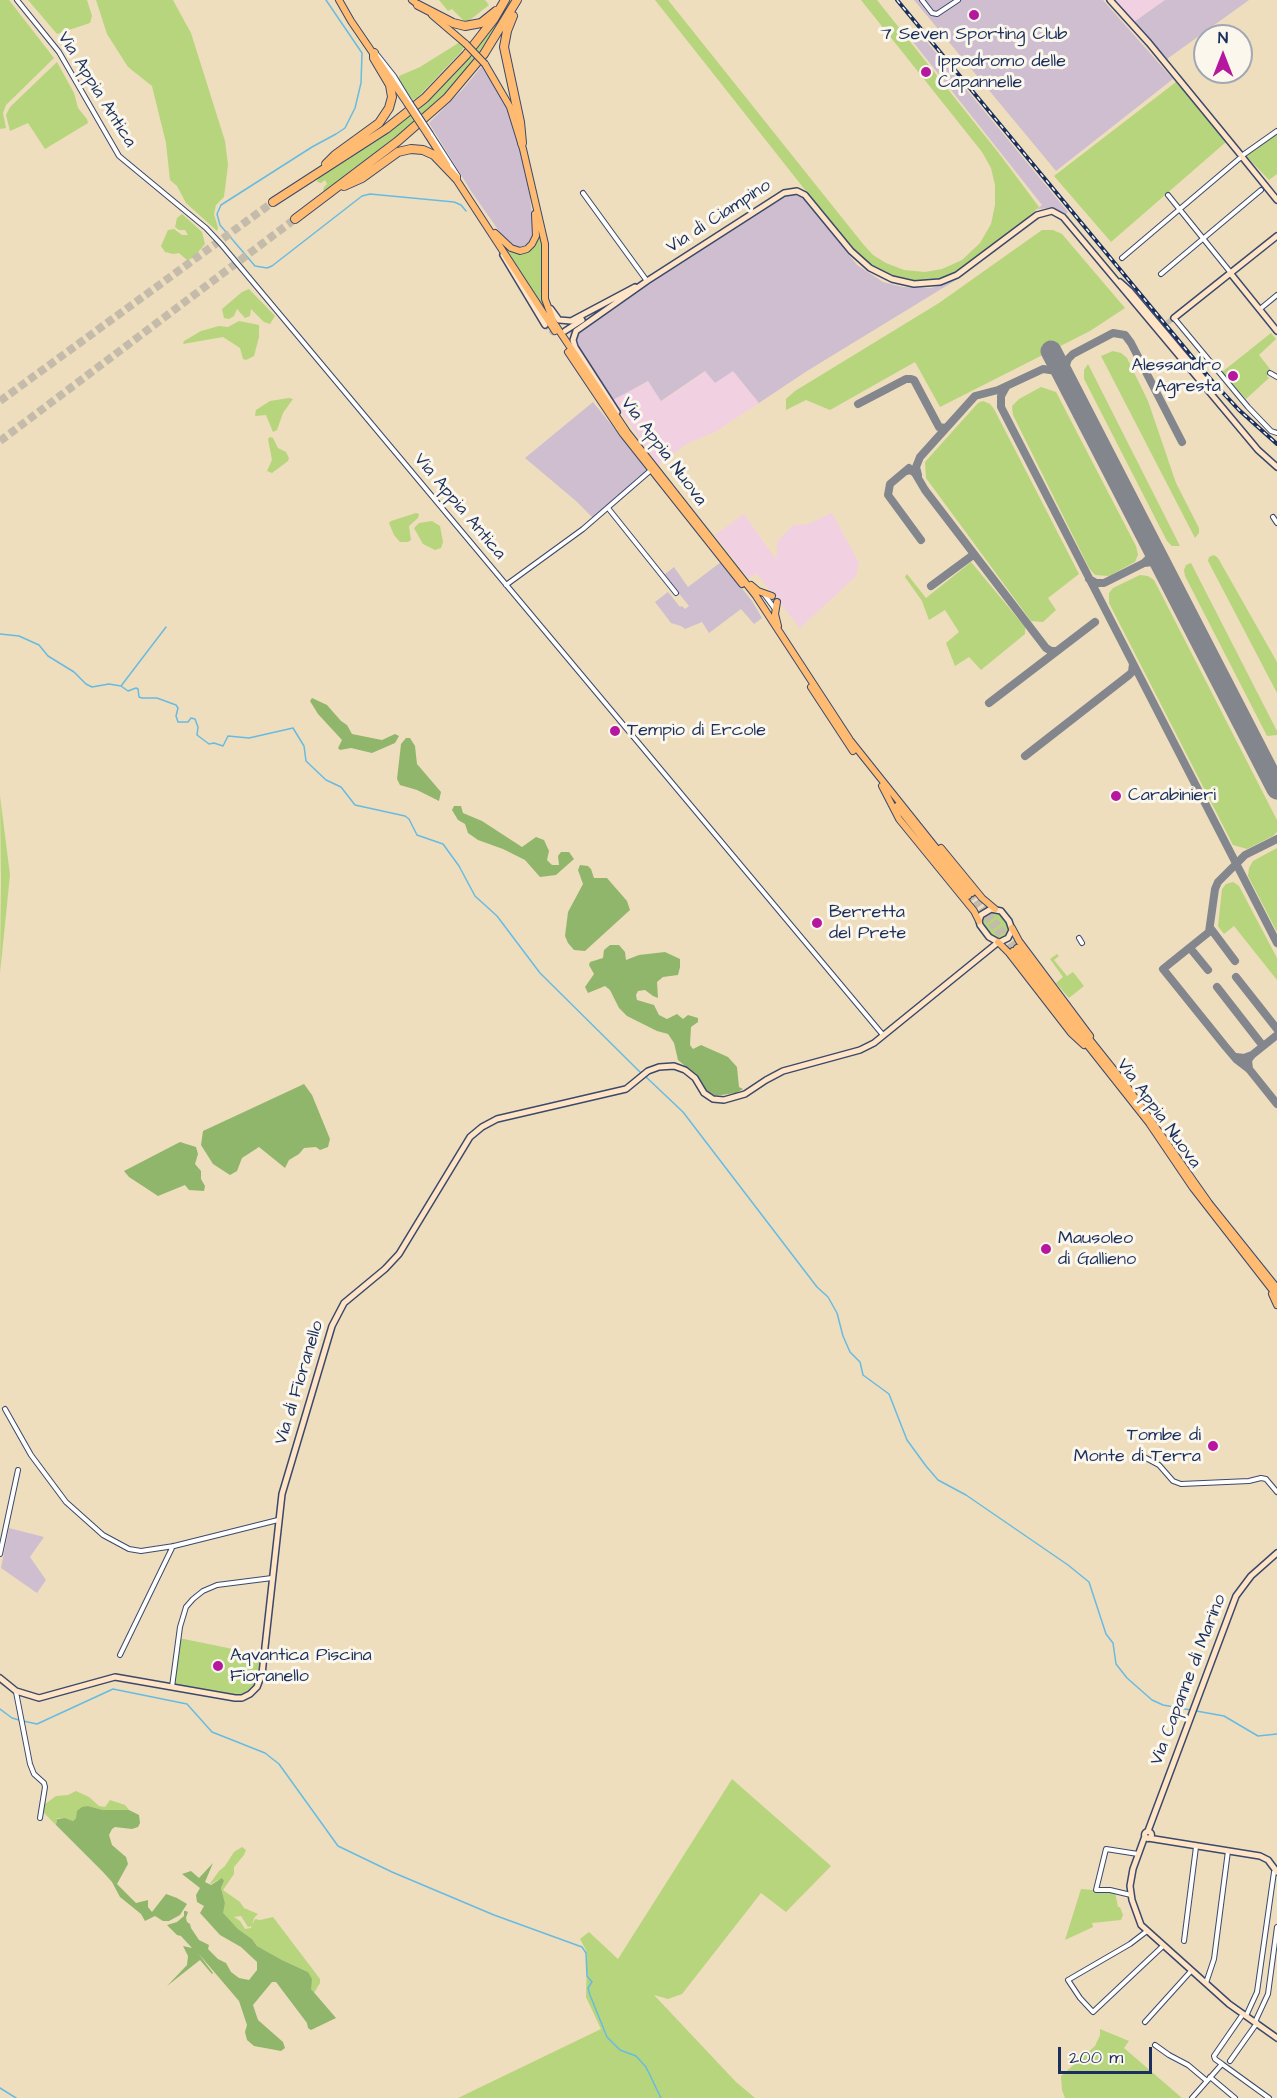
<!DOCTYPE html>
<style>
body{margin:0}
#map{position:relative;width:1277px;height:2098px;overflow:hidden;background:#eedebd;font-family:"Architects Daughter",sans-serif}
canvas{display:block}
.north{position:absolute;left:1193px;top:24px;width:60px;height:60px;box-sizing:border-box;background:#fbf7ec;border:2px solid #a1a7b3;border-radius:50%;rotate:0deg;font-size:16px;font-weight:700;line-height:24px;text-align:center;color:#1b2f5e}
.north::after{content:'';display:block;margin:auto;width:21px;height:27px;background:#b5179e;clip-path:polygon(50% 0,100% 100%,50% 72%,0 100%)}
.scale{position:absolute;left:1058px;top:2047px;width:94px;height:27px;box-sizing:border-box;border:3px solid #1b2f5e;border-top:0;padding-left:8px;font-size:18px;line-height:21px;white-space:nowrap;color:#1b2f5e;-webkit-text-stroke:4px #fbf7ec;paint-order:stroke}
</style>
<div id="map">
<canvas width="1277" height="2098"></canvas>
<div class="north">N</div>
<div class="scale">200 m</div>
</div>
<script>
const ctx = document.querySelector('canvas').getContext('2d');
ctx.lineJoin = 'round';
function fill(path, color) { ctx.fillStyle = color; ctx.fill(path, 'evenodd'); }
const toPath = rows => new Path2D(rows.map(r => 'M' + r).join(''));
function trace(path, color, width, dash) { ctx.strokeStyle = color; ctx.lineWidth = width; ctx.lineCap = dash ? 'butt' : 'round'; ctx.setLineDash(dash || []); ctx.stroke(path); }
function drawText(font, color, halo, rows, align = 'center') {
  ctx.font = font + ' "Architects Daughter",sans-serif'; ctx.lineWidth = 6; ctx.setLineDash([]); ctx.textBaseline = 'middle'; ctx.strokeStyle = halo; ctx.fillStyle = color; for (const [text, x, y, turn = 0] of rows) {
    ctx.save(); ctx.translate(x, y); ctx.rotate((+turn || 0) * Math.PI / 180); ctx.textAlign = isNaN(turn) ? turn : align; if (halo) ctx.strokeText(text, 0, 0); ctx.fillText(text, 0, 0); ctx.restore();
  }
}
fill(toPath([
 [1114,0,1165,0,1134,22],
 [706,371,733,371,759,403,715,432,688,443,658,465,613,400,648,381,662,401],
 [832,513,859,563,856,576,800,628,757,574,748,578,715,535,744,514,775,558,777,556,777,542,793,525,808,524]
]), '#f1d0e2');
fill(toPath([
 [914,0,1103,0,1173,79,1056,171],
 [1165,0,1249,0,1167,59,1134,22],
 [909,30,918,39,922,36,1068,212,1065,215,1052,208,1037,209,1042,205,906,33],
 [482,66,509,110,528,179,534,234,530,243,522,247,514,247,508,244,471,191,429,123,462,90],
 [789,194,799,195,804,198,857,265,883,282,903,287,931,288,956,280,807,371,759,403,733,371,715,383,705,371,661,401,648,381,613,400,569,332],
 [593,402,648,470,637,478,615,500,593,518,576,501,525,458],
 [721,562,752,601,762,618,754,624,741,609,709,633,702,622,685,629,681,626,671,623,655,602,668,592,680,607,682,606,685,609,689,606,664,575,674,567,688,587],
 [9,1528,44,1537,30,1557,46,1580,37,1593,1,1568]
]), '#cebed0');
fill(toPath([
 [0,0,9,0,54,58,6,105,3,113,6,128,0,129],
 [28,0,87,0,92,16,90,23,57,34],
 [96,0,173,0,180,13,191,33,225,141,228,165,224,197,216,205,214,214,218,228,217,231,186,203,177,186,170,180,166,143,152,86,128,67,107,34],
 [439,0,485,0,489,5,466,23,452,9,448,11],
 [509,0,513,0,499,24,466,70,436,103,412,122,410,126,327,190,323,191,324,187,327,184,325,180,321,183,317,182,318,178,419,110,479,44],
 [655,0,668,0,863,244,873,255,886,263,904,270,925,272,942,269,962,260,980,243,991,224,995,205,995,185,991,168,982,152,861,0,877,0,1001,156,1039,207,1010,233,959,271,940,279,922,281,906,280,889,275,868,264,847,243],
 [460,42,464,47,460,53,417,98,412,100,399,82,399,76,420,67],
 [57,62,74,93,78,108,87,119,88,123,45,149,28,123,10,131,6,115,10,107],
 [1176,82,1226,142,1111,242,1054,176],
 [1277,134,1277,174,1269,180,1246,156],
 [182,214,202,232,205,244,193,258,187,260,179,253,173,254,165,252,161,246,168,230,174,229,182,235,188,235,185,230,179,230,175,227,177,218],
 [1042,230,1053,230,1062,234,1125,308,1090,331,940,407,915,362,830,410,806,400,786,410,786,399,795,391,939,303],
 [540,235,543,245,544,304,547,313,505,248,516,253,527,252,535,245],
 [249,289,275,316,270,324,264,322,251,309,250,316,245,318,237,309,234,316,229,319,224,318,222,309,242,292],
 [239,321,259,325,259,337,254,356,246,360,243,359,240,348,223,337,183,344,184,341,201,331,219,326,228,327],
 [1271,333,1276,339,1259,355,1270,369,1267,376,1269,378,1246,399,1222,372],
 [1113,351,1121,353,1127,358,1148,401,1176,483,1199,528,1199,533,1195,538,1101,356],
 [1088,364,1180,546,1172,546,1167,541,1084,379,1084,370],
 [1041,387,1056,392,1136,546,1138,555,1135,562,1109,576,1095,575,1089,568,1013,415,1012,406,1019,399],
 [289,398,293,399,283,413,277,430,273,432,266,415,255,416,256,410,270,401],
 [983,401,990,404,994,409,1079,574,1048,598,1056,610,1043,622,1031,621,926,478,925,462,978,403],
 [270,437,273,438,278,448,286,452,289,458,288,461,272,473,267,471,272,460,268,439],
 [416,513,419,514,418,518,409,526,411,540,408,542,400,542,394,535,389,523,391,521],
 [432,521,440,526,443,542,441,548,435,550,423,544,414,528,419,523],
 [1214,555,1218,558,1277,662,1277,693,1208,561,1209,557],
 [971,562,1025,627,1025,634,981,670,969,657,955,666,946,643,959,632,945,610,929,620,922,601,905,577,907,574,926,598],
 [1191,563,1277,731,1277,735,1267,736,1185,576,1184,570,1186,565],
 [1140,575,1148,576,1154,580,1277,820,1277,832,1273,836,1247,849,1233,845,1109,603,1109,593,1113,588],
 [0,796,10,875,0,973,1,880],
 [1277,848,1277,932,1248,876,1249,868,1253,861],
 [1233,882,1239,886,1277,958,1277,980,1234,926,1224,934,1218,926,1222,889,1226,884],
 [996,911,1008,923,1009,928,1006,936,999,939,991,935,982,922,983,917,987,912],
 [1057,954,1059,956,1054,960,1067,976,1073,972,1084,986,1069,998,1056,983,1063,977,1050,959],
 [179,1638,262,1655,259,1677,255,1686,247,1693,238,1695,174,1684],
 [732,1779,831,1866,786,1912,761,1893,682,1994,668,1999,654,1995,736,2082,755,2098,458,2098,601,2029,586,1997,587,1961,586,1950,580,1939,589,1932,618,1959],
 [76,1791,89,1797,99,1806,105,1807,110,1800,125,1805,129,1810,103,1810,88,1806,73,1821,65,1818,57,1818,56,1825,43,1812,45,1804,56,1796,68,1795],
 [242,1847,246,1850,244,1855,234,1867,234,1874,223,1890,240,1902,244,1908,258,1914,254,1918,252,1926,248,1927,241,1916,234,1917,240,1921,245,1929,251,1928,255,1919,260,1920,273,1917,320,1979,320,1983,314,1993,311,1989,308,1972,282,1960,257,1946,252,1939,238,1929,222,1913,225,1903,221,1888,224,1881,218,1880,209,1885,219,1871,225,1866,234,1852],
 [1081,1889,1093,1890,1093,1893,1098,1893,1099,1891,1115,1892,1118,1907,1120,1907,1123,1915,1121,1920,1092,1923,1093,1927,1065,1940],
 [1100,2029,1129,2041,1124,2048,1182,2098,1065,2098,1062,2090,1061,2076,1095,2046,1100,2035]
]), '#b6d57d');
fill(toPath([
 [312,698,327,705,341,721,347,725,352,734,382,740,395,734,399,736,395,743,372,753,351,748,340,750,338,748,342,740,318,714,310,701],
 [406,738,410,738,415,746,417,764,441,792,439,801,417,790,400,785,397,779,401,744],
 [454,806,461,806,463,813,482,821,522,847,536,837,544,840,549,851,547,860,552,865,559,865,558,856,561,852,569,852,574,859,556,875,540,877,525,860,503,849,478,840,468,833,465,824,458,820,452,810],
 [580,865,588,866,591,869,594,878,607,878,627,901,630,910,585,951,574,950,568,943,565,936,568,912,583,884,578,870],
 [610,945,619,945,625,952,626,960,639,955,665,952,680,959,680,967,678,975,663,977,657,982,658,998,653,996,645,990,638,991,636,995,637,1000,654,1005,659,1015,667,1019,677,1014,683,1019,688,1015,698,1018,698,1022,691,1027,690,1045,693,1049,701,1045,728,1057,737,1067,739,1087,743,1089,736,1093,721,1095,714,1095,707,1091,698,1077,678,1060,674,1043,668,1034,657,1031,627,1016,619,1008,610,990,605,986,588,993,585,987,594,974,589,965,590,962,603,958,604,950],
 [304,1084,312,1095,330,1139,328,1147,320,1150,316,1147,304,1148,299,1154,289,1160,285,1168,259,1147,242,1158,237,1171,230,1175,213,1164,201,1145,203,1131],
 [180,1142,196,1147,198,1154,195,1164,201,1171,201,1179,205,1186,204,1191,189,1190,185,1185,158,1196,129,1177,124,1171],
 [88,1806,103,1810,129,1810,139,1815,140,1823,138,1827,132,1829,115,1827,112,1829,109,1835,112,1845,126,1857,128,1864,117,1884,136,1903,148,1900,148,1907,152,1912,166,1894,177,1898,187,1904,180,1915,169,1921,163,1921,155,1916,145,1921,141,1914,120,1897,112,1882,103,1872,56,1825,57,1819,65,1818,73,1821,76,1818,77,1811,82,1807],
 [213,1863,205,1882,211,1885,222,1878,224,1881,221,1888,225,1903,223,1913,238,1929,252,1939,257,1946,282,1960,308,1972,312,1979,311,1989,336,2018,311,2030,308,2028,307,2023,276,1982,272,1982,253,2005,258,2020,283,2042,285,2048,281,2051,254,2046,247,2040,245,2032,247,2025,239,2001,198,1953,213,1973,212,1974,200,1960,167,1986,187,1965,188,1956,183,1946,192,1948,181,1936,177,1935,167,1925,177,1922,184,1916,184,1911,186,1911,188,1912,186,1918,187,1922,190,1924,191,1928,199,1940,209,1945,208,1949,218,1959,226,1963,231,1972,239,1978,249,1980,257,1970,257,1962,241,1947,220,1935,200,1913,204,1906,197,1902,196,1895,200,1888,182,1874,191,1871,199,1878]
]), '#90b66c');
trace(toPath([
 [326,0,362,53,361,83,355,108,345,128,336,134,312,147,221,205,217,214,220,225,255,266,267,268,272,266,362,196,370,194,454,202,461,205,466,211],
 [0,634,19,636,39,645,48,656,74,672,86,684,92,687,109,684,121,686,128,691,136,688,138,689,139,697,142,698,157,698,176,705,178,708,176,716,178,722,188,722,191,718,195,719,198,727,197,735,209,744,214,743,223,746,228,736,249,738,293,728,304,746,306,761,326,780,341,787,355,805,405,816,409,819,417,835,443,844,459,866,475,896,497,916,540,973,641,1073],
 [121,686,166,627],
 [645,1076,683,1112,817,1287,828,1297,837,1313,843,1336,850,1352,860,1362,863,1375,889,1394,907,1440,926,1466,938,1480,966,1495,1068,1565,1089,1582,1106,1634,1113,1643,1116,1664,1127,1678,1152,1700,1163,1705,1224,1716,1258,1736,1277,1734],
 [0,1709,12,1718,19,1720],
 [23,1721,37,1724,113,1689,187,1704,212,1732,265,1753,279,1764,338,1846,392,1872,494,1915,582,1947,586,1953,587,1976,592,1982,588,1988,590,1995,607,2037,620,2050,636,2056,646,2067,661,2098],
 [0,2088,16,2098]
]), '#67bbe3', 1.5);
trace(toPath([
 [1068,384,1065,368,1068,359,1073,354,1113,333,1125,335,1131,343,1182,442],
 [1006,387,1001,396,1001,407,1277,943],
 [858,404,906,379,911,379,914,380,939,427,945,428],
 [909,468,890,484,888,495,921,540],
 [906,471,911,470,915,473,925,490,1046,648,1051,651,1057,651],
 [918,475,916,467,920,457,975,396,998,390,1043,369,1057,371,1066,381],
 [1144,563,1153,562,1163,568],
 [1089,579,1096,583,1104,583,1144,563,1150,557,1152,546],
 [931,586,973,555,975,556],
 [989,703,1095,622],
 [1025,756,1129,675,1132,672,1133,664],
 [1277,839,1245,855,1218,882,1215,889,1209,932,1163,969,1225,1046,1236,1059,1249,1069,1277,1104],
 [1211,929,1235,961],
 [1190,948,1208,970],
 [1236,977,1277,1029],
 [1217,987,1263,1046],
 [1252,1055,1277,1035],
 [1236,1057,1244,1058,1252,1055,1248,1060,1249,1069]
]), '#84868e', 8);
trace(toPath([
 [1051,351,1277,789]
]), '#84868e', 21);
trace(toPath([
 [545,325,553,333,563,332],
 [1161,327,1174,318]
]), '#c4bbaa', 5, [5, 2.5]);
trace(toPath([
 [972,893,1017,948],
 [968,896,1013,951]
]), '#c4bbaa', 6, [6, 3]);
trace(toPath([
 [0,401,273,202],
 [0,441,295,219]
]), '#c4bbaa', 8, [8, 4]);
const street = toPath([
 [17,0,59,52,119,156,206,228,221,244,883,1035],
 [922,0,932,13,937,14,958,0],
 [375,52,394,76,410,102],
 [431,134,458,176],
 [1243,155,1277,131],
 [583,193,647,281],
 [1168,195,1231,273],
 [1122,258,1240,158],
 [1161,274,1261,190],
 [1260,309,1277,295],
 [1174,318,1248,407,1271,431,1277,433],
 [1270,373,1277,377],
 [608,508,676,593],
 [1273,517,1277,523],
 [506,585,583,529,651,470],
 [764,594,775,609],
 [1079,938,1082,943],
 [5,1409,31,1455,66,1502,103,1535,129,1549,141,1551,174,1546,278,1520],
 [1144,1457,1159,1465,1173,1481,1181,1484,1249,1481,1261,1478,1266,1479,1277,1492],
 [0,1554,18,1470],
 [120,1655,173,1546],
 [172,1687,180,1627,186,1607,193,1599,203,1591,217,1585,272,1578],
 [16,1692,30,1764,34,1774,44,1783,45,1787,40,1818],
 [1131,1895,1110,1890,1096,1890,1106,1849,1138,1854],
 [1147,1931,1130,1944,1068,1980,1080,1998,1093,2012,1163,1946],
 [1184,1941,1196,1847],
 [1206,1983,1214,1959,1228,1851],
 [1246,2016,1257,1992,1274,1872,1276,1871],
 [1145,2022,1191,1971],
 [1255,2022,1268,1994,1277,1927],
 [1155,2045,1169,2055,1188,2065,1207,2081],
 [1230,2061,1257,2023],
 [1222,2064,1215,2059,1214,2056,1243,2014],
 [1210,2077,1235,2098],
 [1192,2098,1222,2064,1269,2098]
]);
const secondary = toPath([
 [1110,0,1149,43,1240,154],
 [1243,158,1277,200],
 [503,255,545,325],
 [1231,274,1277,331],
 [1120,282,1130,291,1204,379],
 [551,309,559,320,571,321,635,287],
 [1174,318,1277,236],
 [565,331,582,320],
 [617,412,575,347,573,340,576,331,647,281,784,193,797,191,805,195,851,251,870,268,892,279,914,284,940,282,957,275,1037,215,1052,211,1063,217,1258,450,1277,467],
 [0,1678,16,1691,39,1698,115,1677,235,1698,242,1698,250,1694,257,1687,262,1674,282,1494,332,1326,344,1303,385,1269,399,1254,470,1137,482,1127,497,1119,626,1089,648,1071,659,1067,674,1066,685,1070,695,1078,704,1093,713,1099,724,1100,745,1094,766,1080,783,1071,860,1050,874,1043,996,944,1008,938,1012,930,1009,921,1001,911,991,909,981,915,979,921,980,925,989,937,998,942],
 [1148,1831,1236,1596,1251,1576,1277,1553],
 '1144.5 1835a3.5 3.5 0 1 1 7 0a3.5 3.5 0 1 1-7 0Z',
 [1145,1836,1133,1869,1130,1886,1132,1900,1141,1925,1229,2004,1277,2038],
 [1148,1838,1260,1856,1268,1860,1277,1872]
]);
const primary = toPath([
 [339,0,351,21,407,103],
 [412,0,421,7],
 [432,15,466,44],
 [485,64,510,107,523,149,545,244,545,299,554,323,627,432,756,596,850,740,972,893],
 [428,135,447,165],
 [454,176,555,331],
 [495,233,511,248,520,251,527,249,532,244,536,236,535,214],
 [568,352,623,434,742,584],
 [751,585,758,591,772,596],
 [777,602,775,614,778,626],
 [811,687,853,751],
 [882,786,899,819,974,911,979,921],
 [897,806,968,896],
 [941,848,982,898,995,909],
 [1012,928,1019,941,1090,1036],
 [998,942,1009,953,1071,1033,1084,1045],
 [1017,948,1126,1085,1209,1203,1277,1288],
 [1013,951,1149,1123,1193,1188,1277,1296],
 [1272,1294,1277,1305]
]);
const highway = toPath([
 [418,5,453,23,465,26,481,23,496,11],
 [513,16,507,31,504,47,520,122,522,143],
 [326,164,335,155,379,123,389,108,392,97,390,85,374,58,374,53],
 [344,186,362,178,398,152,411,149,423,150,434,155,456,178],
 [273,202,386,129,425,98,466,55,494,19,505,0],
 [295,219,398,141,447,98,484,54,517,0]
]);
trace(street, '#3b496c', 6);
trace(secondary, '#3b496c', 8);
trace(primary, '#3b496c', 8);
trace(highway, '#3b496c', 10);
trace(street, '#fff', 4);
trace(secondary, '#ffe4c6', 5);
trace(primary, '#ffbb71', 6);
trace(highway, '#ffbb71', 8);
const rail = toPath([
 [897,0,1213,382,1239,410,1277,444]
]);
trace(rail, '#1b2f5e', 4);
trace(rail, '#fbf7ec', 1.5, [4.5]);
const streetBridge = toPath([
 [410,102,431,134]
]);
const primaryBridge = toPath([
 [466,44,485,64],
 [407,103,428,135]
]);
trace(streetBridge, '#3b496c', 6, []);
trace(primaryBridge, '#3b496c', 8, []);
trace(streetBridge, '#fff', 4);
trace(primaryBridge, '#ffbb71', 6);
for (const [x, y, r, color] of [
 [974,15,6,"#b5179e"],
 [926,72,6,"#b5179e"],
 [1233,376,6,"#b5179e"],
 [615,731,6,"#b5179e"],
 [1116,796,6,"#b5179e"],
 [817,923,6,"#b5179e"],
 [1046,1249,6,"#b5179e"],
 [1213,1446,6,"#b5179e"],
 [218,1666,6,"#b5179e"]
]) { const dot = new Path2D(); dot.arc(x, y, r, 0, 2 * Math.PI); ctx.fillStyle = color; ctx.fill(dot); trace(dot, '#fbf7ec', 2); }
drawText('18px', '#1b2f5e', '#fbf7ec', [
 ["7 Seven Sporting Club",974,35,"center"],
 ["Ippodromo delle",938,62],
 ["Capannelle",938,83],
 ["Alessandro",1221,366,"right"],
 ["Agresta",1221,387,"right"],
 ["Tempio di Ercole",627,731],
 ["Carabinieri",1128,796],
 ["Berretta",829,913],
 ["del Prete",829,934],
 ["Mausoleo",1058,1239],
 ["di Gallieno",1058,1260],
 ["Tombe di",1201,1436,"right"],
 ["Monte di Terra",1201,1457,"right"],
 ["Aqvantica Piscina",230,1656],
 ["Fioranello",230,1677]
], 'left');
drawText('18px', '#1b2f5e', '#fbf7ec', [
 ["Via Appia Antica",96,90,58],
 ["Via di Ciampino",719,217,-33],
 ["Via Appia Nuova",663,452,53],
 ["Via Appia Antica",459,507,50],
 ["Via Appia Nuova",1158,1114,54],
 ["Via di Fioranello",300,1383,-73],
 ["Via Capanne di Marino",1189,1680,-69]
]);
</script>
